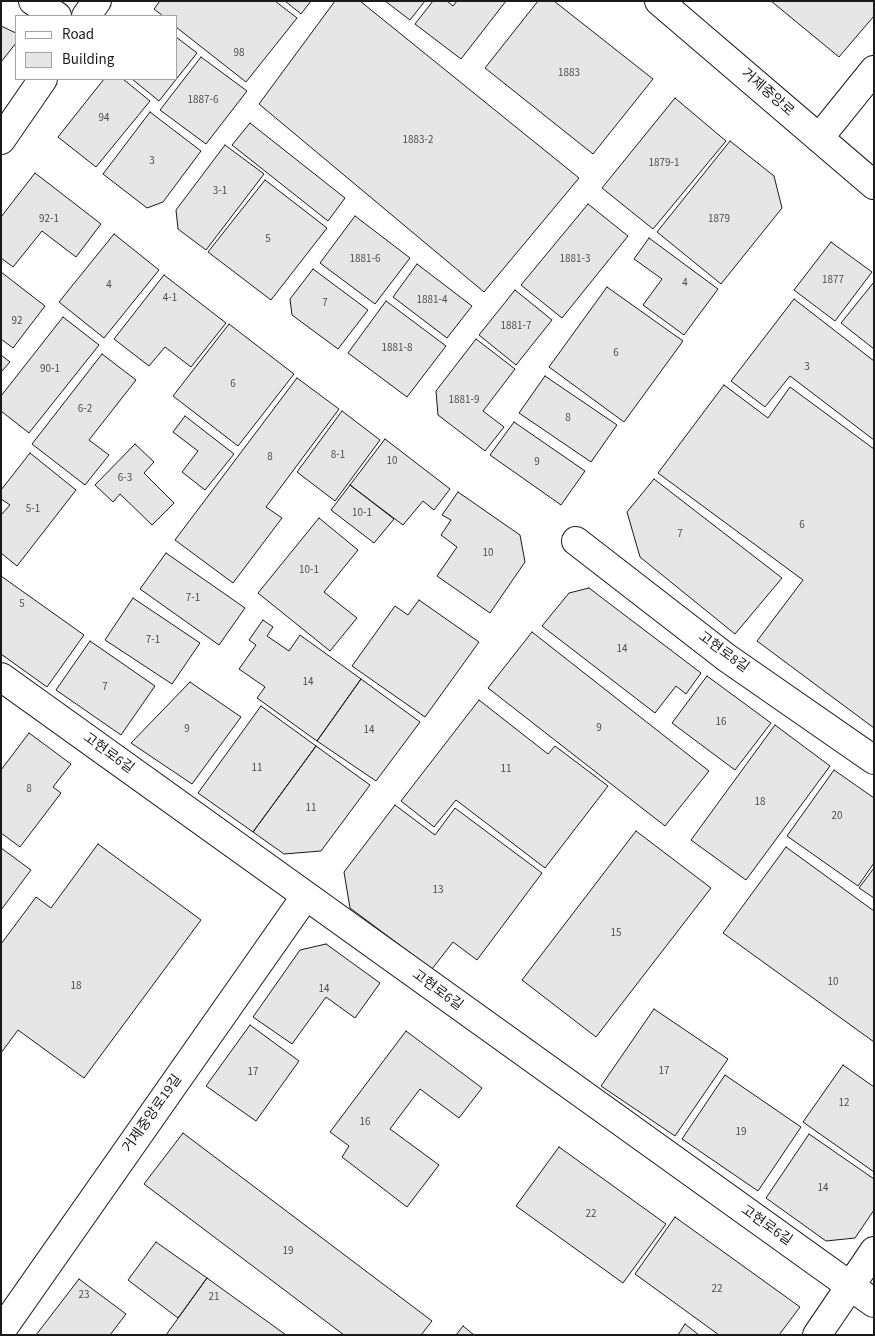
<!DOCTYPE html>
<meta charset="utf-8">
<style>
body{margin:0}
#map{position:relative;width:875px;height:1336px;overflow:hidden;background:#fff;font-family:"Source Sans 3",sans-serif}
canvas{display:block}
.frame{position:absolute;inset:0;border:2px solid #1a1a1a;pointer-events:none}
.legend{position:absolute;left:15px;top:15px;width:162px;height:65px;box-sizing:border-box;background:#fff;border:1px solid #a3a3a3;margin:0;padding:6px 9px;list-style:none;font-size:15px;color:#1a1a1a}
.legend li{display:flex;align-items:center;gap:10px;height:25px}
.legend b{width:25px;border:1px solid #a3a3a3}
</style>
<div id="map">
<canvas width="875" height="1336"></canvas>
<div class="frame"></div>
<ul class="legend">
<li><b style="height:6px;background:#fff"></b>Road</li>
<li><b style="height:14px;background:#e6e6e6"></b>Building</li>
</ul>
</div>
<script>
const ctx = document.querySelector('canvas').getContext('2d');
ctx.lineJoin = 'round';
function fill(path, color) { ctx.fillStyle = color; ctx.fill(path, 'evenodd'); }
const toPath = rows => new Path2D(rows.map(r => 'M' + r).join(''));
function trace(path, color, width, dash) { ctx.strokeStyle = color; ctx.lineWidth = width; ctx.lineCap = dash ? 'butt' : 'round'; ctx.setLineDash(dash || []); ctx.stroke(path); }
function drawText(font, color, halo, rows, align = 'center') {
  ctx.font = font + ' "Source Sans 3","Noto Sans KR",sans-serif'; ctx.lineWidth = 4; ctx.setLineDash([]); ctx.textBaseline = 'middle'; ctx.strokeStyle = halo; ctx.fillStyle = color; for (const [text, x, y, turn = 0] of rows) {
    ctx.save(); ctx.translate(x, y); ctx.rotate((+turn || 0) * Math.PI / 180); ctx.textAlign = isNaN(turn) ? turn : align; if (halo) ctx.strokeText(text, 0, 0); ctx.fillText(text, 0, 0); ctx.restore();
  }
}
const building = toPath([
 [160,1,275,1,297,18,246,82,176,27,176,16,163,16,154,9,160,1],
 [285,1,311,1,301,14,285,1],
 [335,1,360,1,579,178,484,292,259,104,335,1],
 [385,1,425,1,410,20,385,1],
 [433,1,447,1,453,6,457,1,506,1,461,59,415,24,433,1],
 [538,1,554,1,653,79,593,154,485,68,538,1],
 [771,1,874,1,874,16,839,57,771,1],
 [1,26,16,33,16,43,1,62,1,26],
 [176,37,197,53,159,101,132,79,176,79,176,37],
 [201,57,247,91,206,144,160,110,201,57],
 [104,79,123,79,150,101,96,167,58,137,104,79],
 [675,98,726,141,653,229,602,188,675,98],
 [150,112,201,151,163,202,147,208,103,174,150,112],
 [250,123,345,198,328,221,232,145,250,123],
 [730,141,774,176,782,208,721,284,657,232,730,141],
 [225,145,264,174,206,250,178,229,176,210,225,145],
 [35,173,101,224,76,257,42,231,13,267,1,258,1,217,35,173],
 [265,180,327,228,271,300,208,252,265,180],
 [588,204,628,236,562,318,521,285,588,204],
 [355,216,410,258,375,304,320,263,355,216],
 [114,234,159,270,104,338,59,302,114,234],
 [649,238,718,289,684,335,643,305,662,279,634,259,649,238],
 [831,242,872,272,835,321,794,290,831,242],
 [417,264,472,306,447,338,393,297,417,264],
 [313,269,368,310,338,349,292,315,290,299,313,269],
 [1,272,45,306,13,348,1,339,1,272],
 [164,275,226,323,191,367,165,347,149,366,114,339,164,275],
 [874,282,874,349,841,323,874,282],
 [607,287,683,341,624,422,549,367,607,287],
 [515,290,552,320,516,365,479,335,515,290],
 [794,299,874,361,874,440,790,376,765,407,731,381,794,299],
 [386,301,446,346,407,397,348,353,386,301],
 [63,317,99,345,29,433,1,411,1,396,63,317],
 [229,324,294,374,238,446,173,396,229,324],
 [476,339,515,369,483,411,504,427,485,451,438,415,436,391,476,339],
 [102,354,136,380,89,440,109,455,85,485,32,444,102,354],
 [1,355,10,362,1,372,1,355],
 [545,376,617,425,591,462,519,413,545,376],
 [297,378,339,409,266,507,282,518,233,583,175,540,297,378],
 [724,385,768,418,790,387,874,449,874,728,757,641,803,580,658,473,724,385],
 [342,411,380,440,335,501,297,472,342,411],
 [185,416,234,454,205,490,182,472,198,451,173,432,185,416],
 [514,422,585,471,561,505,490,455,514,422],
 [385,439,450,489,434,510,423,501,403,525,350,485,385,439],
 [135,444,154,462,144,473,174,503,152,525,120,494,113,502,95,485,135,444],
 [30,453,76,490,17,566,1,553,1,515,10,505,1,499,1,490,30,453],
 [654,479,782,578,735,634,640,557,627,512,654,479],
 [350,485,394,519,374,543,331,510,350,485],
 [458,492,520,535,525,562,490,613,437,576,457,547,441,535,451,520,442,515,458,492],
 [319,518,358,550,324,592,357,618,330,651,258,593,319,518],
 [166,553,245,608,219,645,140,589,166,553],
 [1,576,84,635,47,687,1,654,1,576],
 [589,588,701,673,686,694,676,686,655,713,542,626,569,593,589,588],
 [133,598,200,643,172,684,105,640,133,598],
 [419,600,479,642,425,717,352,666,395,606,408,615,419,600],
 [263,620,273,627,267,636,289,651,300,635,361,679,317,741,257,698,265,687,239,669,256,645,249,640,263,620],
 [532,632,709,771,665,826,488,688,532,632],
 [90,641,155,686,121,735,56,690,90,641],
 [707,676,771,723,735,770,672,723,707,676],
 [361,679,420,722,376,781,317,741,361,679],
 [190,682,241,717,192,784,131,743,190,682],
 [479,700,548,754,555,746,608,786,545,868,456,800,434,827,401,801,479,700],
 [261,706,316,746,253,832,198,793,261,706],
 [775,725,830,766,746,880,691,840,775,725],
 [29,733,71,764,53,787,61,793,20,847,1,833,1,770,29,733],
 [316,746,370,785,321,851,284,854,253,832,316,746],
 [834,770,874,798,874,863,858,886,787,836,834,770],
 [395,805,435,835,455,808,542,873,477,960,453,942,432,969,350,908,344,872,395,805],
 [636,831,711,888,596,1037,522,980,636,831],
 [98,844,201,920,84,1078,18,1030,1,1053,1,944,36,897,51,908,98,844],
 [786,847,874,911,874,1042,723,933,786,847],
 [1,848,31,870,1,910,1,848],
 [874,868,874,898,859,888,874,868],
 [326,944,380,983,355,1018,326,997,292,1044,253,1017,300,950,326,944],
 [654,1009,728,1059,675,1136,601,1086,654,1009],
 [250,1025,299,1061,256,1121,206,1086,250,1025],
 [406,1031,482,1088,459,1118,420,1089,390,1129,439,1165,407,1207,342,1157,349,1146,330,1132,406,1031],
 [843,1065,874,1087,874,1172,803,1122,843,1065],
 [725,1075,801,1127,758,1191,682,1139,725,1075],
 [183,1133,432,1321,421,1335,344,1335,144,1184,183,1133],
 [809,1134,874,1179,874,1210,855,1238,826,1241,766,1198,809,1134],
 [559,1147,666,1224,623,1283,516,1206,559,1147],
 [675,1217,800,1307,779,1335,719,1335,635,1274,675,1217],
 [156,1242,207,1278,178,1318,128,1280,156,1242],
 [207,1278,286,1335,166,1335,207,1278],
 [79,1279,126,1314,110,1335,36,1335,79,1279],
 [685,1324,699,1335,678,1335,685,1324],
 [463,1326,474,1335,456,1335,463,1326]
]);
fill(building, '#e6e6e6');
trace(building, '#1a1a1a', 1);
const street = toPath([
 [33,1,57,16],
 [819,138,874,70],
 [576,541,727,658,874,760],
 [1,677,874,1303],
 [1,1331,305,897],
 [817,1335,874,1251]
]);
const secondary = toPath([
 [86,16,97,1],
 [1,140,43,79]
]);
const primary = toPath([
 [659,1,874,185]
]);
trace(street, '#1a1a1a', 30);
trace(secondary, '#1a1a1a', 30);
trace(primary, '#1a1a1a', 30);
trace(street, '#fff', 28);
trace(secondary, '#fff', 28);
trace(primary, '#fff', 28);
drawText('11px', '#4d4d4d', null, [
 ["98",239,54],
 ["1883",569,74],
 ["1887-6",203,101],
 ["94",104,119],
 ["1883-2",418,141],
 ["3",152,162],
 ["1879-1",664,164],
 ["3-1",220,192],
 ["92-1",49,220],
 ["1879",719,220],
 ["5",268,240],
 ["1881-6",365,260],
 ["1881-3",575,260],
 ["1877",833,281],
 ["4",685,284],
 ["4",109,286],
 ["4-1",170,299],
 ["1881-4",432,301],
 ["7",325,304],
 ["92",17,322],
 ["1881-7",516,327],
 ["1881-8",397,349],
 ["6",616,354],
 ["3",807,368],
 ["90-1",50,370],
 ["6",233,385],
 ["1881-9",464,401],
 ["6-2",85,410],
 ["8",568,419],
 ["8-1",338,456],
 ["8",270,458],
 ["10",392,462],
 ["9",537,463],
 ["6-3",125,479],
 ["5-1",33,510],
 ["10-1",362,514],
 ["6",802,526],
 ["7",680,535],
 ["10",488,554],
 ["10-1",309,571],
 ["7-1",193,599],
 ["5",22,605],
 ["7-1",153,641],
 ["14",622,650],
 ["14",308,683],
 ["7",105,688],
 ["16",721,723],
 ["9",599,729],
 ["9",187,730],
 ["14",369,731],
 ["11",257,769],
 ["11",506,770],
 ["8",29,790],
 ["18",760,803],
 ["11",311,809],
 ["20",837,817],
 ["13",438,891],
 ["15",616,934],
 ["10",833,983],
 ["18",76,987],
 ["14",324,990],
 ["17",664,1072],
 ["17",253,1073],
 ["12",844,1104],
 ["16",365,1123],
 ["19",741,1133],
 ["14",823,1189],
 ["22",591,1215],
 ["19",288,1252],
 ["22",717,1290],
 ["23",84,1296],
 ["21",214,1298]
]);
drawText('14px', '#1a1a1a', '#fff', [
 ["거제중앙로",767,93,41],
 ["고현로8길",723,653,36],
 ["고현로6길",108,754,36],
 ["고현로6길",437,991,36],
 ["거제중앙로19길",153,1114,-55],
 ["고현로6길",766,1226,35]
]);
</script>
